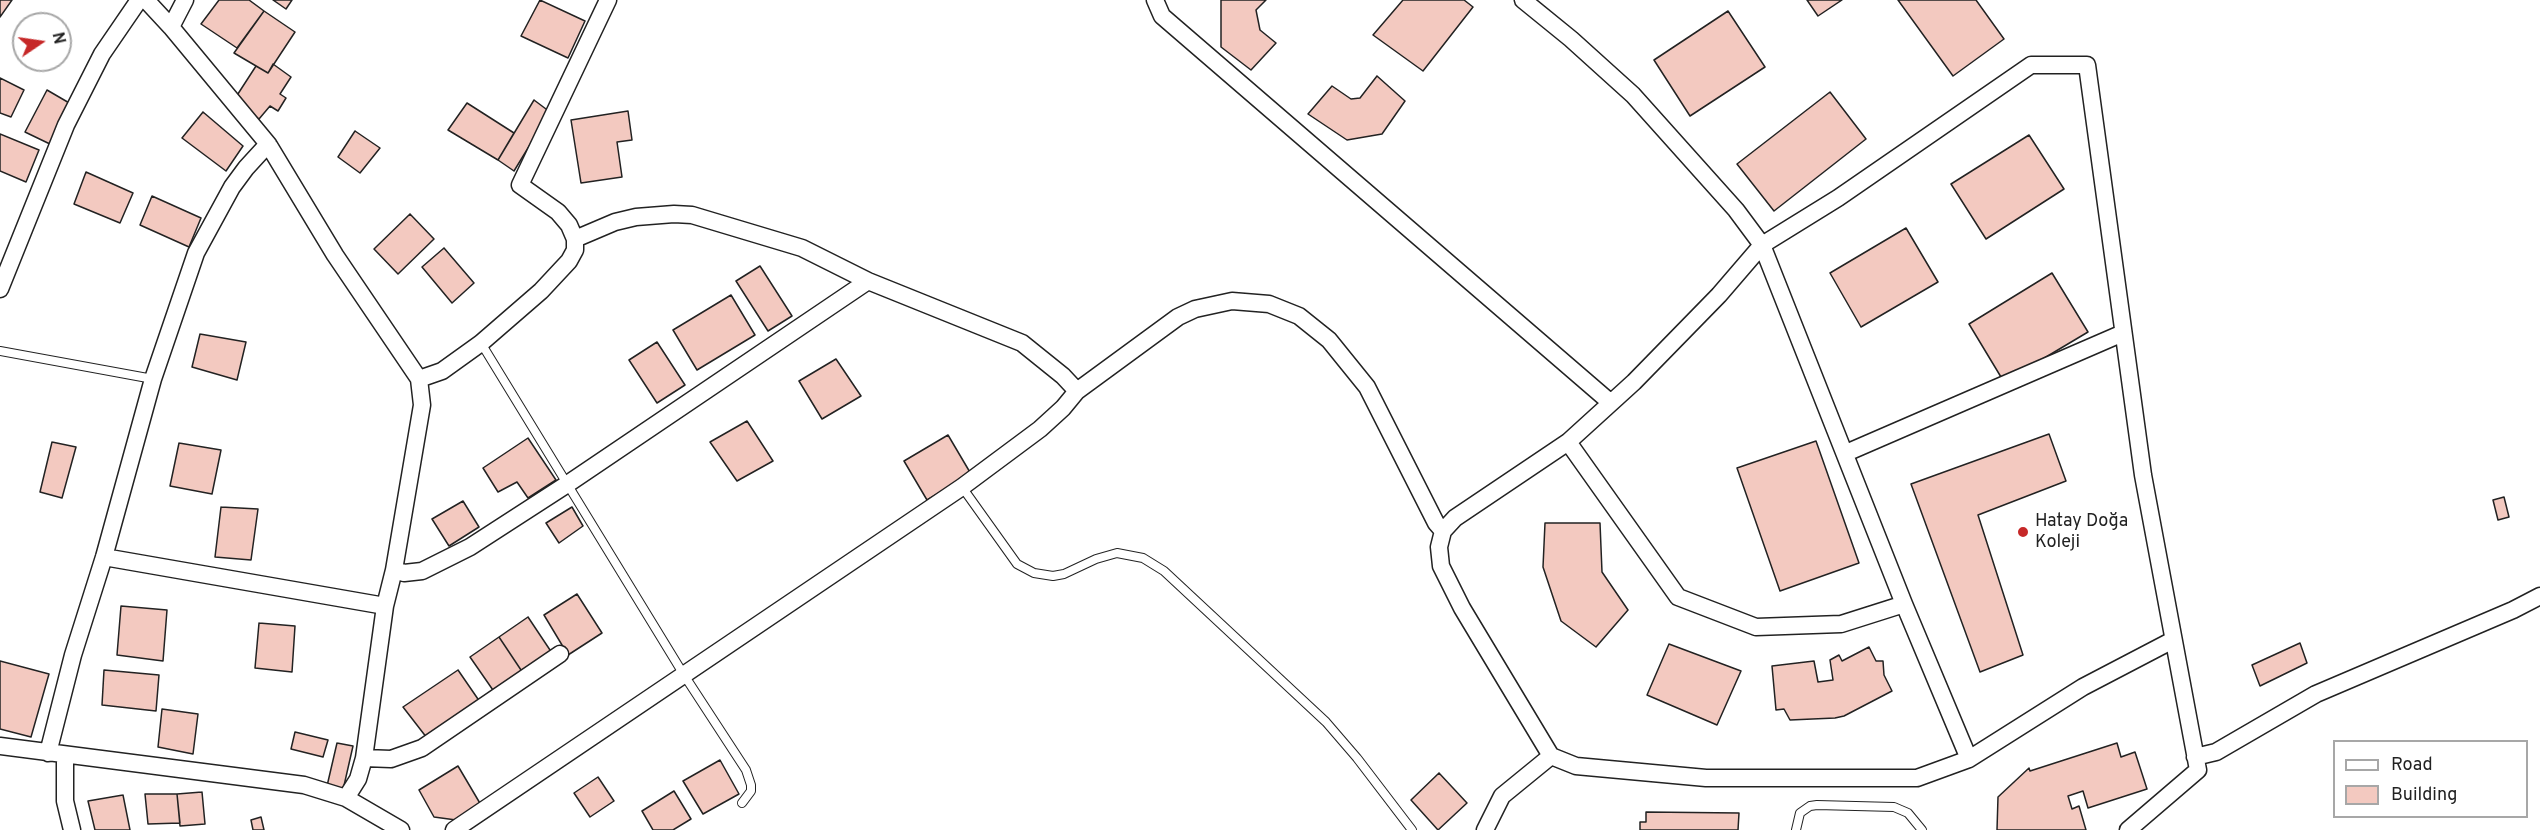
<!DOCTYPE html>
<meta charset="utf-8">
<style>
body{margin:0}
#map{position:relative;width:2540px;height:830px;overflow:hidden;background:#fff;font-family:Overpass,sans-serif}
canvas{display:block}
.legend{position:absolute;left:2333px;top:740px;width:195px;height:78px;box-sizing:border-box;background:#fff;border:2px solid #a7a7a7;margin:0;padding:8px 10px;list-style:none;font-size:18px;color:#222}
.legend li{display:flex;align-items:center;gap:12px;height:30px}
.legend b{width:30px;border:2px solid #a7a7a7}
.north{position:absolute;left:12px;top:12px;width:60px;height:60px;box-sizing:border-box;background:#fff;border:2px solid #a7a7a7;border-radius:50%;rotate:77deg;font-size:16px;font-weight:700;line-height:24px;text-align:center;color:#222}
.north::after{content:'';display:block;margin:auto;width:21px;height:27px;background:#c62828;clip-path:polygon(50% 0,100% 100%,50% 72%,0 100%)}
</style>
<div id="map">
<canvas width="2540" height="830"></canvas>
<ul class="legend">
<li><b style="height:8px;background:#fff"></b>Road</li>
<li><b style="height:16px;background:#f3c9c0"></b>Building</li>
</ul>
<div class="north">N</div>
</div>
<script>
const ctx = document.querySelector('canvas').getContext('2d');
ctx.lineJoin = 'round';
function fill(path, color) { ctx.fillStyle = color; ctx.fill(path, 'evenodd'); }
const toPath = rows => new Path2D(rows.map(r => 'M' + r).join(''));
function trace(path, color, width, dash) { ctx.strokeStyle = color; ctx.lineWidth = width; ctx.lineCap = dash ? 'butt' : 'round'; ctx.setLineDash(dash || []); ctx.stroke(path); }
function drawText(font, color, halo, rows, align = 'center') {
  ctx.font = font + ' Overpass,sans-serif'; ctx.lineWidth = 4.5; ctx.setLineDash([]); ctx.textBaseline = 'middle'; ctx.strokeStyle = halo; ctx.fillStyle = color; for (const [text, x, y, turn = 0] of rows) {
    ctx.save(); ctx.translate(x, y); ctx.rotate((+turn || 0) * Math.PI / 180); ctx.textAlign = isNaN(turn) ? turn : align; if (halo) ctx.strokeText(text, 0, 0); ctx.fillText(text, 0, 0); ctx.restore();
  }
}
const building = toPath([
 [0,0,12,0,0,17,0,0],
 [219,0,249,0,264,11,237,48,201,24,219,0],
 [273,0,292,0,286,9,273,0],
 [540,0,585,21,568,58,521,36,540,0],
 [1221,0,1266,0,1256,10,1260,30,1276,43,1251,70,1221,47,1221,0],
 [1403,0,1464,0,1473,7,1423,71,1373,35,1403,0],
 [1807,0,1842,0,1818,16,1807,0],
 [1898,0,1976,0,2004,39,1953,76,1898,0],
 [264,11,295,32,268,73,234,53,264,11],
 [1728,11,1765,67,1690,116,1654,60,1728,11],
 [273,64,291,77,280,94,286,98,278,111,270,106,259,119,234,100,256,66,268,73,273,64],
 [1377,76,1405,101,1382,134,1347,140,1308,114,1332,86,1351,99,1360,98,1377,76],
 [0,78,24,90,11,117,0,113,0,78],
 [47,90,71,104,52,145,25,132,47,90],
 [1830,92,1866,139,1774,211,1737,164,1830,92],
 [534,100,550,112,514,171,498,160,534,100],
 [467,103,514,133,498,160,448,130,467,103],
 [628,111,632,140,617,142,622,177,581,183,571,120,628,111],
 [203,112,243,146,226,171,182,138,203,112],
 [355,131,380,148,360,173,338,157,355,131],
 [0,134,39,150,26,182,0,171,0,134],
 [2029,135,2064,189,1986,239,1951,184,2029,135],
 [86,172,133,193,120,223,74,204,86,172],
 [152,196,201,218,189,247,140,225,152,196],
 [410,214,434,239,398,274,374,249,410,214],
 [1906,228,1938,282,1861,327,1830,273,1906,228],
 [444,248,474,283,452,303,422,267,444,248],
 [760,266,792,316,768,331,736,281,760,266],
 [2052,273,2088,332,2004,382,1969,324,2052,273],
 [731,295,755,335,697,370,673,330,731,295],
 [200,334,246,342,237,380,192,367,200,334],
 [657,342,685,385,657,403,629,360,657,342],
 [836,359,861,396,822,419,799,381,836,359],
 [747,421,773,461,737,481,710,442,747,421],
 [2049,434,2066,481,1978,515,2023,655,1980,672,1911,484,2049,434],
 [948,435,971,474,927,500,904,461,948,435],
 [528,438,556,480,528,498,517,482,498,492,483,468,528,438],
 [1816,441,1859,563,1780,591,1737,468,1816,441],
 [52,442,76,447,62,498,40,492,52,442],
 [179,443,221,450,212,494,170,486,179,443],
 [2504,497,2509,517,2498,520,2493,500,2504,497],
 [463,501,479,527,449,546,432,519,463,501],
 [221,507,258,509,251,560,215,557,221,507],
 [572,507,583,526,559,543,546,523,572,507],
 [1545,523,1600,523,1602,572,1628,610,1596,647,1561,621,1543,567,1545,523],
 [577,594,602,633,568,655,544,615,577,594],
 [121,606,167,610,163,661,117,655,121,606],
 [528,617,552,653,523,673,499,637,528,617],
 [259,623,295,626,292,672,255,668,259,623],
 [499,637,523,673,495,693,470,657,499,637],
 [2300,643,2307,663,2260,686,2252,665,2300,643],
 [1669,644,1741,671,1717,725,1647,695,1669,644],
 [1869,647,1876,661,1883,661,1884,675,1892,691,1844,716,1835,718,1790,720,1784,709,1776,710,1772,666,1814,661,1818,682,1833,680,1830,660,1839,655,1842,661,1869,647],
 [0,661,49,674,31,737,0,729,0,661],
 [104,670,159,675,156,711,102,705,104,670],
 [458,670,480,702,427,738,403,707,458,670],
 [162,709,198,714,193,754,158,747,162,709],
 [295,732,328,740,323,757,291,749,295,732],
 [337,743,353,746,343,790,327,786,337,743],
 [2117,743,2121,757,2135,752,2147,789,2088,808,2083,791,2068,796,2072,809,2079,806,2086,830,1997,830,1998,797,2029,768,2030,771,2117,743],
 [720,760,739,794,703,814,683,781,720,760],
 [458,766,481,805,456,820,434,817,419,790,458,766],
 [1439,773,1467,803,1438,830,1411,800,1439,773],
 [598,777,614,801,590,817,574,793,598,777],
 [674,791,691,819,673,830,653,830,642,811,674,791],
 [202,792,205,824,180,826,177,794,202,792],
 [145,794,177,794,180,823,148,824,145,794],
 [123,795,130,830,95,830,88,801,123,795],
 [1646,812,1739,813,1738,830,1640,830,1640,822,1646,822,1646,812],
 [261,817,264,830,253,830,251,820,261,817]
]);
fill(building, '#f3c9c0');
trace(building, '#222', 1.5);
const lane = toPath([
 [481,343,684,675,746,770,751,785,751,791,742,803],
 [0,351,153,379],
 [962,487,1017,564,1034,573,1053,576,1064,574,1096,559,1117,553,1143,558,1164,571,1326,722,1357,758,1412,830],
 [1796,830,1800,813,1810,806,1817,805,1894,807,1908,813,1922,830]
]);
const street = toPath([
 [146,0,171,27,268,144,335,255,419,379,422,405,394,570,385,606,364,758,358,779,346,798],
 [1155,0,1162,16,1611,403],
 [1523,0,1571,39,1633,95,1736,210,1762,245,1904,604,1969,759],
 [171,27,185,0],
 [575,239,615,222,636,217,674,214,692,215,802,248,868,281,1022,343,1063,376,1077,391],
 [0,289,66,125,102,54,139,0],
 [419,379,442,371,481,343,541,291,569,261,575,250,575,239,569,225,558,212,520,185,608,0],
 [1568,442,1678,597,1756,627,1841,624,1904,604],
 [1846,453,2123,333],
 [104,557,385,606],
 [394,570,404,573,422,571,470,547,569,483,868,281],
 [0,746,304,785,346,798,401,830],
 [48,753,73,655,104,557,153,379,196,253,232,187,246,168,268,144],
 [65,755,65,801,72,830],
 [2195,757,2216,752,2316,694,2513,610,2540,596],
 [364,758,391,759,422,748,560,654],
 [454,830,962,487,1040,429,1063,408,1077,391,1178,317,1195,309,1232,301,1269,304,1299,316,1329,340,1367,387,1436,523,1443,531],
 [1485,830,1502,796,1551,756],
 [2128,830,2198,770,2143,475,2087,65,2031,65,1838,198,1762,245,1719,295,1634,382,1568,442,1455,518,1443,531,1439,547,1441,566,1462,608,1551,756,1576,766,1706,778,1917,778,1969,759,2083,687,2173,640]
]);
trace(lane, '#222', 10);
trace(street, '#222', 19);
trace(lane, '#fff', 8);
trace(street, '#fff', 16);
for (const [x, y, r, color] of [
 [2023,532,6,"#c62828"]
]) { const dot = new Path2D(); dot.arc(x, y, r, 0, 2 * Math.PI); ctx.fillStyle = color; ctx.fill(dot); trace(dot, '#fff', 2); }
drawText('18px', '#222', '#fff', [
 ["Hatay Doğa",2035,522],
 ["Koleji",2035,543]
], 'left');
</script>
